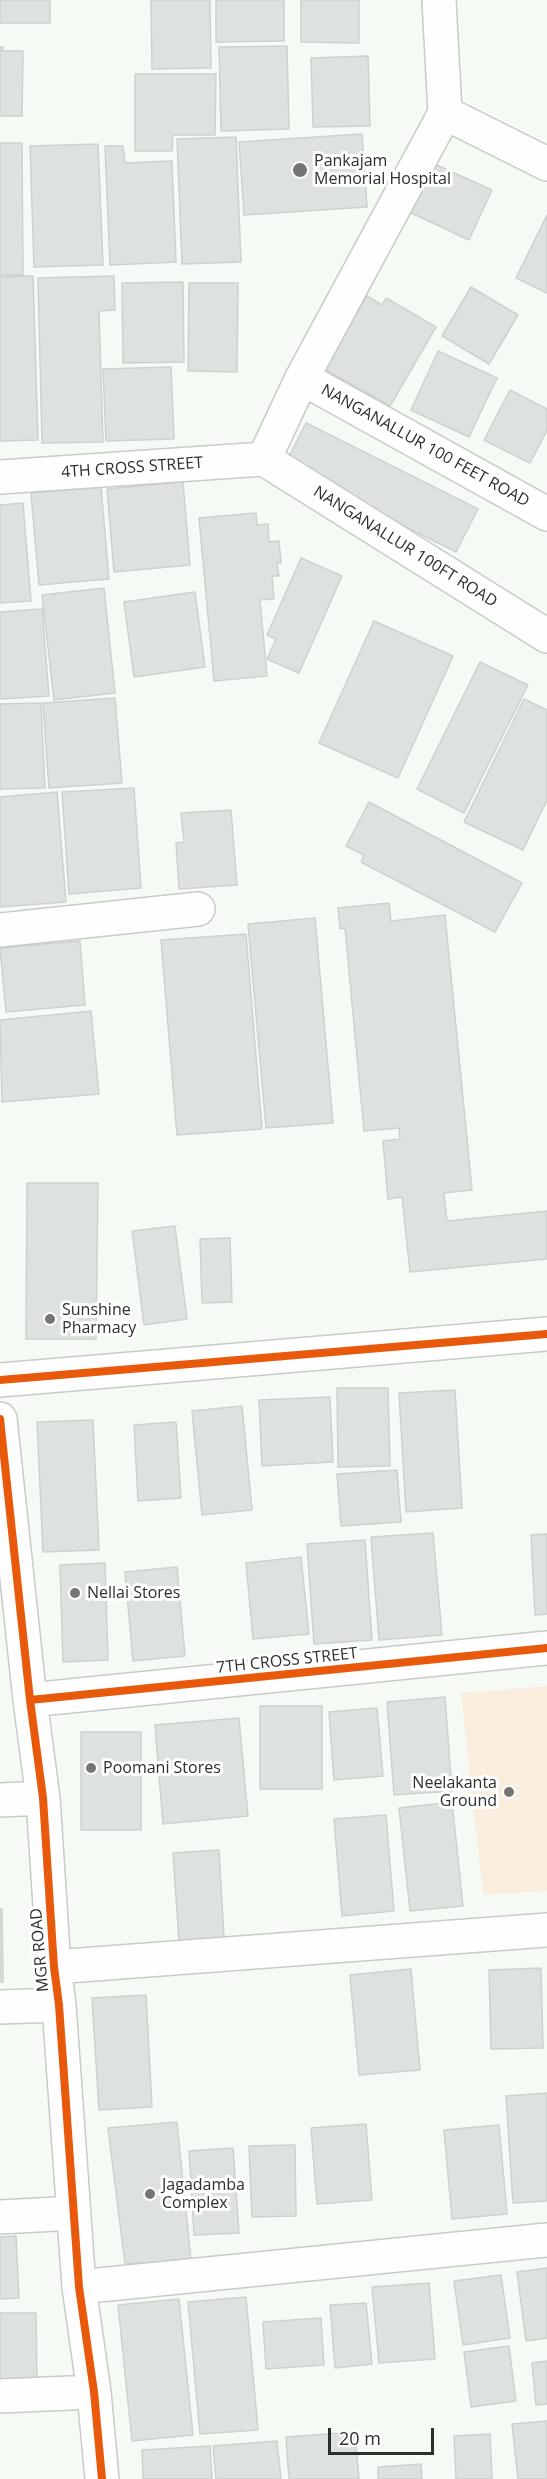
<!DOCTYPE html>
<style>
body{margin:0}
#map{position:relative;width:547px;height:2479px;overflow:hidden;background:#f6faf5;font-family:"Open Sans",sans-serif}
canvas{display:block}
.scale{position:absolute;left:328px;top:2428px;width:106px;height:27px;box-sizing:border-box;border:3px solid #2c2f2c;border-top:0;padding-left:8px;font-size:18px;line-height:21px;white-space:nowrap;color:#2c2f2c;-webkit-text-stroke:4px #fff;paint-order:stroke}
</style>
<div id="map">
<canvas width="547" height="2479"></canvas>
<div class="scale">20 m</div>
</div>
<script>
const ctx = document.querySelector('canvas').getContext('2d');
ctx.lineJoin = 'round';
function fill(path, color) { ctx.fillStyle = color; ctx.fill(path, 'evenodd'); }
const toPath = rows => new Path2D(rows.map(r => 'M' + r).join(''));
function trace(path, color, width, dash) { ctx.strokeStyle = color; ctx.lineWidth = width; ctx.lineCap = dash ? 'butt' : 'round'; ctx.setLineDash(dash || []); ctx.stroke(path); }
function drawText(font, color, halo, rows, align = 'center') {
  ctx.font = font + ' "Open Sans",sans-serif'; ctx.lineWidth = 6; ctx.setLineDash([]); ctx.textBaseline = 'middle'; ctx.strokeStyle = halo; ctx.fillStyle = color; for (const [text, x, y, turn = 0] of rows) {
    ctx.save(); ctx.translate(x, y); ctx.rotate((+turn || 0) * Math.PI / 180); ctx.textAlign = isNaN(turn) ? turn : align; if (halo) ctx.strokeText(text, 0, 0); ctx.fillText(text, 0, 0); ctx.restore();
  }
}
fill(toPath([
 [547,1686,547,1891,483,1895,461,1693]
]), '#f9eedd');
const building = toPath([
 [0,0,50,0,50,23,0,23,0,0],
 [151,0,210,0,211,68,152,69,151,0],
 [216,0,284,0,284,41,216,42,216,0],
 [301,0,359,0,359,43,301,42,301,0],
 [287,46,289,129,221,131,219,47,287,46],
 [0,47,3,47,2,51,23,51,22,116,0,116,0,47],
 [368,56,370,126,313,127,311,58,368,56],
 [135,74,216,74,215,135,173,135,172,151,135,151,135,74],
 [362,134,367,207,244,215,239,142,362,134],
 [236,137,241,262,182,264,177,139,236,137],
 [0,143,22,143,23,275,0,275,0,143],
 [98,144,103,265,34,267,30,146,98,144],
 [105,146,123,146,125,163,172,161,176,262,110,265,105,146],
 [430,162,492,190,469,240,407,211,430,162],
 [547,215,547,293,516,278,547,215],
 [33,276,38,440,0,441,0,277,33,276],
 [114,276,115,310,99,311,103,442,42,443,38,278,114,276],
 [183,282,184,362,123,363,122,283,183,282],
 [189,283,238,283,237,372,188,371,189,283],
 [471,287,518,315,489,364,442,336,471,287],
 [367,296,382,305,386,298,436,327,390,406,324,369,367,296],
 [438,351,497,378,469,437,411,410,438,351],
 [171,367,174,439,106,441,103,369,171,367],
 [510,390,547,409,547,430,530,463,484,440,510,390],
 [306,423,478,509,456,552,284,466,306,423],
 [183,482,190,565,114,572,107,489,183,482],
 [101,487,109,579,39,585,31,493,101,487],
 [23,503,31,601,0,603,0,505,23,503],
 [256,513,257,525,268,524,269,542,279,541,281,563,277,563,279,576,272,576,274,599,260,600,267,676,214,681,199,518,256,513],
 [301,558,342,576,299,673,267,659,276,639,267,635,301,558],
 [104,588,115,693,54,700,42,595,104,588],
 [195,592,205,667,134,677,124,602,195,592],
 [42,609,49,696,0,699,0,612,42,609],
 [374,621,453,656,398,778,319,743,374,621],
 [480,662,528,685,464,813,417,789,480,662],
 [115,698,122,783,49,788,43,703,115,698],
 [524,699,547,710,547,800,523,850,464,822,524,699],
 [41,703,45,788,0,789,0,704,41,703],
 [134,788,141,888,69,894,62,792,134,788],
 [57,792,66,902,0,907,0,797,57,792],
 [369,802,522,883,495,932,361,862,364,855,346,846,369,802],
 [231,810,237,885,179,889,176,843,184,842,181,813,231,810],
 [389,903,391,921,445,915,472,1190,444,1193,447,1221,547,1211,547,1259,410,1272,402,1197,388,1199,383,1141,400,1139,399,1128,364,1131,345,928,340,929,338,908,389,903],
 [315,918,333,1123,266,1128,248,924,315,918],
 [246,934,262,1129,177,1135,161,940,246,934],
 [80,941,85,1005,6,1012,0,948,80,941],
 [91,1011,99,1094,2,1102,0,1020,91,1011],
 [27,1183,98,1183,96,1339,26,1339,27,1183],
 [175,1226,187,1319,144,1325,132,1231,175,1226],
 [230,1238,232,1302,202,1303,200,1239,230,1238],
 [337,1388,388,1388,390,1466,338,1467,337,1388],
 [455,1390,462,1508,406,1512,399,1393,455,1390],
 [330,1397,333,1462,262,1466,259,1400,330,1397],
 [242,1406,252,1510,202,1515,192,1411,242,1406],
 [93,1420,99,1550,43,1552,37,1422,93,1420],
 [176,1422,181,1498,138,1501,134,1425,176,1422],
 [397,1470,401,1522,341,1526,337,1474,397,1470],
 [433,1533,442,1635,379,1640,371,1537,433,1533],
 [547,1534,547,1614,535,1615,531,1535,547,1534],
 [365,1540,372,1640,314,1644,307,1544,365,1540],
 [301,1557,309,1634,253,1639,246,1563,301,1557],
 [105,1563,108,1660,63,1662,60,1565,105,1563],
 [177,1567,185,1656,133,1661,125,1572,177,1567],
 [445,1697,452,1791,394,1795,387,1702,445,1697],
 [260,1706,322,1706,322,1789,260,1789,260,1706],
 [377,1708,383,1776,334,1780,329,1712,377,1708],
 [239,1718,248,1816,163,1824,155,1725,239,1718],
 [81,1732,141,1732,141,1830,81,1830,81,1732],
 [452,1802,463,1906,410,1911,399,1808,452,1802],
 [386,1815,394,1911,342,1916,334,1819,386,1815],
 [219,1850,224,1938,179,1941,173,1853,219,1850],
 [0,1909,2,1909,3,1982,0,1982,0,1909],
 [541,1968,543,2048,491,2049,489,1970,541,1968],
 [411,1969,420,2070,359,2075,350,1975,411,1969],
 [146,1995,152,2107,99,2110,92,1998,146,1995],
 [547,2093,547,2201,513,2203,506,2096,547,2093],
 [177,2122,191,2260,125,2264,108,2128,177,2122],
 [366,2124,372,2200,317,2204,311,2128,366,2124],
 [499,2125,507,2214,452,2219,444,2130,499,2125],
 [295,2145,296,2216,252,2217,249,2146,295,2145],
 [233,2148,239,2233,194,2235,189,2151,233,2148],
 [16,2236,19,2298,0,2299,0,2237,16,2236],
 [547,2268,547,2338,526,2341,517,2272,547,2268],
 [501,2275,510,2338,463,2345,454,2281,501,2275],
 [429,2283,435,2359,379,2363,372,2287,429,2283],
 [246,2297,258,2430,200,2434,188,2302,246,2297],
 [179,2299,193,2435,132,2441,118,2305,179,2299],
 [366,2303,372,2364,335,2368,330,2305,366,2303],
 [0,2313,36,2313,37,2382,0,2382,0,2313],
 [321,2318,324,2365,266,2369,263,2322,321,2318],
 [509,2346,516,2401,471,2407,464,2352,509,2346],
 [547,2361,547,2404,536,2405,532,2363,547,2361],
 [547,2421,547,2479,518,2479,512,2424,547,2421],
 [355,2432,359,2479,289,2479,286,2437,355,2432],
 [490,2434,492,2479,456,2479,454,2436,490,2434],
 [277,2441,281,2479,216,2479,213,2446,277,2441],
 [210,2446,212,2479,143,2479,142,2450,210,2446],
 [421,2464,422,2479,378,2479,378,2467,421,2464]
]);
fill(building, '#dee2df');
trace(building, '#ced2cf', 1.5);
const minor = toPath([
 [445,113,547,164],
 [302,378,547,514],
 [264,459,302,378,445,113,439,0],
 [264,459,547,636],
 [0,477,264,459],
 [0,930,198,909],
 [0,1380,547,1334],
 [0,1419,30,1700,43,1798,54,1967,59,2005,79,2287,94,2392,102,2479],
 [30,1700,547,1648],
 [0,1800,43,1798],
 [54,1967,547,1930],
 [0,2007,59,2005],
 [0,2217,74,2213],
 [79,2287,547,2240],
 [0,2396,94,2392]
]);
trace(minor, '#c8cbc7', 36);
trace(minor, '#fefefe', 33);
trace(toPath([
 [0,1380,547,1334],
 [0,1419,30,1700,43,1798,54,1967,59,2005,79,2287,94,2392,102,2479],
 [30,1700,547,1648]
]), '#e8590c', 8);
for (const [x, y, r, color] of [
 [300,170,8,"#737672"],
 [50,1319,6,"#737672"],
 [75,1593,6,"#737672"],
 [91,1768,6,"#737672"],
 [509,1792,6,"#737672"],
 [150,2194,6,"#737672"]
]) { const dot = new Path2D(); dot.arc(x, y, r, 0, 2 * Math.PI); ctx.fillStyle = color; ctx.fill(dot); trace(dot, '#fff', 2); }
drawText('16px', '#2c2f2c', '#fff', [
 ["Pankajam",314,161],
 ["Memorial Hospital",314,179],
 ["Sunshine",62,1310],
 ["Pharmacy",62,1328],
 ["Nellai Stores",87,1593],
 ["Poomani Stores",103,1768],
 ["Neelakanta",497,1783,"right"],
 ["Ground",497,1801,"right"],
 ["Jagadamba",162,2185],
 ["Complex",162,2203]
], 'left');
drawText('16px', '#2c2f2c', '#fff', [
 ["NANGANALLUR 100 FEET ROAD",425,446,29],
 ["4TH CROSS STREET",132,468,-4],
 ["NANGANALLUR 100FT ROAD",405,547,32],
 ["7TH CROSS STREET",287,1661,-6],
 ["MGR ROAD",40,1950,-95]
]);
</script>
